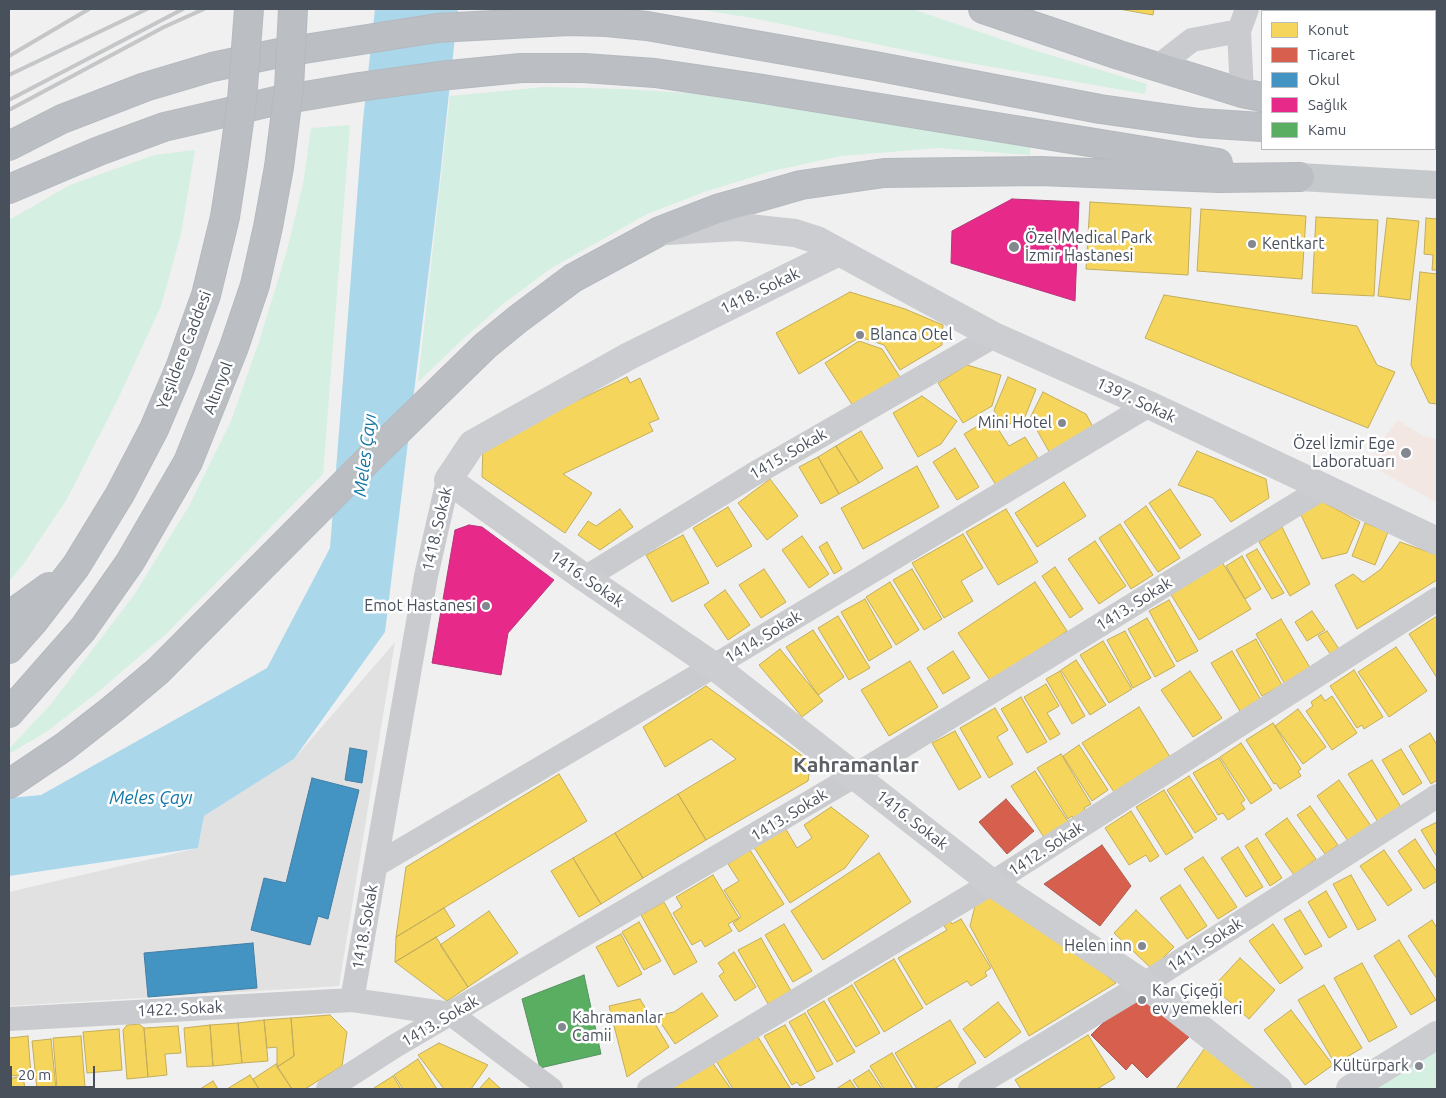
<!DOCTYPE html>
<meta charset="utf-8">
<style>
body{margin:0}
#map{position:relative;width:1446px;height:1098px;overflow:hidden;background:#f0f0f0;font-family:Ubuntu,sans-serif}
canvas{display:block}
.frame{position:absolute;inset:0;border:10px solid #48505c;pointer-events:none}
.legend{position:absolute;left:1261px;top:10px;width:175px;height:140px;box-sizing:border-box;background:#fff;border:1px solid #b6b9be;margin:0;padding:6px 9px;list-style:none;font-size:15px;color:#48505c}
.legend li{display:flex;align-items:center;gap:10px;height:25px}
.legend b{width:25px;border:1px solid #b6b9be}
.scale{position:absolute;left:10px;top:1066px;width:85px;height:22px;box-sizing:border-box;border:2px solid #48505c;border-top:0;padding-left:6px;font-size:15px;line-height:18px;white-space:nowrap;color:#48505c;-webkit-text-stroke:4px #fff;paint-order:stroke}
</style>
<div id="map">
<canvas width="1446" height="1098"></canvas>
<div class="frame"></div>
<ul class="legend">
<li><b style="height:14px;background:#f6d55c"></b>Konut</li>
<li><b style="height:14px;background:#d6604d"></b>Ticaret</li>
<li><b style="height:14px;background:#4393c3"></b>Okul</li>
<li><b style="height:14px;background:#e7298a"></b>Sağlık</li>
<li><b style="height:14px;background:#5aae61"></b>Kamu</li>
</ul>
<div class="scale">20 m</div>
</div>
<script>
const ctx = document.querySelector('canvas').getContext('2d');
ctx.lineJoin = 'round';
function fill(path, color) { ctx.fillStyle = color; ctx.fill(path, 'evenodd'); }
const toPath = rows => new Path2D(rows.map(r => 'M' + r).join(''));
function trace(path, color, width, dash) { ctx.strokeStyle = color; ctx.lineWidth = width; ctx.lineCap = dash ? 'butt' : 'round'; ctx.setLineDash(dash || []); ctx.stroke(path); }
function drawText(font, color, halo, rows, align = 'center') {
  ctx.font = font + ' Ubuntu,sans-serif'; ctx.lineWidth = 5; ctx.setLineDash([]); ctx.textBaseline = 'middle'; ctx.strokeStyle = halo; ctx.fillStyle = color; for (const [text, x, y, turn = 0] of rows) {
    ctx.save(); ctx.translate(x, y); ctx.rotate((+turn || 0) * Math.PI / 180); ctx.textAlign = isNaN(turn) ? turn : align; if (halo) ctx.strokeText(text, 0, 0); ctx.fillText(text, 0, 0); ctx.restore();
  }
}
fill(toPath([
 [395,642,339,986,9,1006,9,892,198,848,204,816,294,759]
]), '#e2e1e2');
fill(toPath([
 [1398,420,1423,436,1437,439,1437,503,1368,464,1381,441]
]), '#f3e7e4');
fill(toPath([
 [696,9,912,9,1030,49,1147,84,1145,94,947,59,753,18],
 [545,87,623,89,704,94,1031,139,1030,155,938,148,841,156,772,171,704,192,647,214,550,269,503,304,462,340,418,382,450,96],
 [350,125,323,474,165,635,93,696,46,732,9,754,9,749,51,704,134,595,189,506,231,421,259,342,286,254,303,184,311,128],
 [195,150,181,234,161,306,118,399,67,499,22,566,9,581,9,220,70,185,154,155],
 [1437,1043,1437,1089,1365,1089]
]), '#d5efe2');
fill(toPath([
 [375,9,458,9,439,186,385,632,294,759,204,816,198,848,9,876,9,798,41,795,267,668,330,548,363,120]
]), '#abd7eb');
const homes = toPath([
 [1119,9,1154,9,1153,15,1119,9],
 [1090,202,1191,208,1188,275,1086,269,1090,202],
 [1201,209,1306,216,1302,279,1197,271,1201,209],
 [1316,217,1378,220,1374,296,1312,293,1316,217],
 [1387,218,1419,221,1410,300,1378,296,1387,218],
 [1426,218,1437,219,1437,270,1432,270,1433,255,1424,254,1426,218],
 [1420,272,1437,274,1437,404,1429,403,1411,365,1420,272],
 [850,292,905,309,943,325,942,345,900,370,884,345,860,337,799,374,776,333,850,292],
 [1164,295,1357,326,1377,365,1395,372,1368,428,1145,338,1164,295],
 [859,341,882,349,900,377,853,406,825,363,859,341],
 [967,365,1001,375,992,406,963,423,938,383,967,365],
 [627,377,630,383,640,378,659,419,649,423,653,431,563,474,592,493,565,533,482,477,483,445,627,377],
 [1008,377,1036,389,1025,417,1003,427,994,410,1008,377],
 [1043,392,1086,414,1094,429,1051,455,1030,418,1043,392],
 [922,396,957,421,941,444,918,457,893,413,922,396],
 [991,418,1009,446,1025,437,1038,458,996,485,964,434,991,418],
 [861,431,883,468,859,483,836,446,861,431],
 [836,446,859,483,839,494,818,457,836,446],
 [955,448,979,487,957,500,933,462,955,448],
 [1197,451,1266,479,1269,498,1231,522,1213,498,1178,485,1197,451],
 [818,457,839,494,821,504,799,467,818,457],
 [917,466,939,507,863,549,841,508,917,466],
 [770,479,798,516,767,540,738,503,770,479],
 [1064,482,1086,516,1037,547,1015,513,1064,482],
 [1170,489,1201,535,1180,549,1149,503,1170,489],
 [1319,500,1360,522,1347,553,1322,559,1301,515,1319,500],
 [1146,506,1180,558,1158,572,1124,522,1146,506],
 [728,507,752,546,717,567,693,528,728,507],
 [620,509,633,527,600,550,578,535,588,521,596,526,620,509],
 [1006,509,1038,562,998,585,966,532,1006,509],
 [1365,523,1388,532,1375,565,1352,556,1365,523],
 [1120,524,1153,575,1131,589,1099,538,1120,524],
 [1282,527,1310,584,1290,596,1259,542,1282,527],
 [963,534,983,568,961,581,973,601,944,618,912,563,963,534],
 [683,535,709,583,672,602,646,555,683,535],
 [802,536,829,574,809,588,782,550,802,536],
 [1095,541,1126,586,1099,604,1068,559,1095,541],
 [827,542,842,569,834,574,819,547,827,542],
 [1400,542,1437,555,1437,580,1357,629,1335,585,1353,574,1363,582,1381,569,1400,542],
 [1257,549,1284,593,1272,599,1246,555,1257,549],
 [1242,556,1261,589,1245,599,1226,566,1242,556],
 [1222,562,1251,609,1199,640,1170,593,1222,562],
 [1055,567,1083,609,1070,618,1042,576,1055,567],
 [764,569,786,602,761,618,739,585,764,569],
 [912,569,942,619,924,630,893,580,912,569],
 [890,582,919,630,896,645,866,597,890,582],
 [1035,582,1067,631,991,682,958,633,1035,582],
 [725,590,750,625,728,640,704,605,725,590],
 [865,599,892,647,869,661,841,612,865,599],
 [1169,600,1198,651,1177,662,1149,611,1169,600],
 [1312,611,1325,630,1307,641,1295,622,1312,611],
 [838,616,870,668,849,680,818,628,838,616],
 [1437,616,1437,678,1409,634,1437,616],
 [1147,618,1175,666,1155,677,1128,629,1147,618],
 [1281,619,1312,671,1286,686,1256,634,1281,619],
 [813,630,844,677,818,695,786,647,813,630],
 [1125,631,1151,678,1133,688,1107,640,1125,631],
 [1327,631,1339,649,1331,655,1318,636,1327,631],
 [1256,639,1282,685,1262,696,1236,650,1256,639],
 [1103,641,1132,689,1109,703,1080,655,1103,641],
 [1396,647,1427,691,1389,717,1358,672,1396,647],
 [780,649,823,701,802,717,759,665,780,649],
 [953,651,970,678,943,694,927,668,953,651],
 [1232,651,1261,700,1241,713,1211,663,1232,651],
 [1076,660,1106,705,1090,715,1061,670,1076,660],
 [910,661,938,707,889,736,861,690,910,661],
 [1354,670,1383,717,1364,729,1362,725,1357,728,1330,686,1354,670],
 [1060,671,1085,716,1072,724,1046,679,1060,671],
 [1190,671,1222,718,1193,737,1161,690,1190,671],
 [1046,684,1059,706,1047,713,1060,734,1050,740,1024,697,1046,684],
 [706,686,811,762,808,781,706,840,678,794,736,759,711,739,665,767,643,727,706,686],
 [1321,695,1325,701,1332,696,1357,733,1332,750,1306,711,1313,706,1311,702,1321,695],
 [1021,697,1047,742,1027,753,1001,709,1021,697],
 [1139,707,1170,757,1114,792,1082,743,1139,707],
 [995,708,1008,730,997,737,1013,764,989,778,960,728,995,708],
 [1298,709,1326,747,1303,764,1275,726,1298,709],
 [1273,723,1301,769,1298,771,1301,776,1280,789,1276,783,1274,784,1246,740,1273,723],
 [955,731,981,777,959,790,932,743,955,731],
 [1430,733,1437,745,1437,780,1431,784,1409,746,1430,733],
 [1241,743,1272,790,1251,804,1220,757,1241,743],
 [1079,745,1108,790,1092,801,1063,756,1079,745],
 [1401,749,1422,783,1403,795,1382,760,1401,749],
 [1061,754,1091,804,1084,808,1087,813,1074,820,1072,816,1068,819,1037,768,1061,754],
 [1219,758,1245,800,1241,803,1245,809,1228,820,1223,813,1218,815,1193,773,1219,758],
 [1372,760,1401,807,1378,822,1348,774,1372,760],
 [1035,771,1069,823,1045,839,1011,786,1035,771],
 [559,774,587,821,396,937,406,867,559,774],
 [1189,776,1217,819,1195,833,1167,790,1189,776],
 [1339,780,1371,826,1348,841,1317,796,1339,780],
 [1164,790,1193,838,1166,855,1136,807,1164,790],
 [678,794,706,840,643,878,615,833,678,794],
 [1310,806,1338,845,1325,854,1297,815,1310,806],
 [831,807,869,836,845,868,790,903,753,846,784,826,797,848,812,838,804,825,831,807],
 [1131,811,1159,856,1150,862,1146,855,1129,865,1105,828,1131,811],
 [1287,818,1316,859,1294,875,1265,834,1287,818],
 [1437,822,1437,857,1421,830,1437,822],
 [615,833,643,878,601,904,573,858,615,833],
 [1257,838,1282,878,1270,886,1245,846,1257,838],
 [1415,839,1437,872,1437,881,1424,889,1398,851,1415,839],
 [1238,847,1263,887,1246,897,1221,858,1238,847],
 [750,850,784,904,739,932,733,923,741,917,724,890,739,881,728,864,750,850],
 [1384,850,1412,890,1388,906,1360,866,1384,850],
 [879,853,911,902,823,960,791,911,879,853],
 [1203,857,1237,907,1218,919,1184,869,1203,857],
 [573,858,601,904,579,917,551,871,573,858],
 [713,875,739,918,728,924,732,931,705,947,701,940,692,945,673,913,682,907,676,897,713,875],
 [1351,875,1376,920,1358,930,1333,884,1351,875],
 [1180,885,1207,926,1187,939,1160,898,1180,885],
 [1326,891,1347,927,1329,938,1308,902,1326,891],
 [990,892,1067,944,1116,983,1029,1036,970,926,976,902,990,892],
 [664,902,697,962,674,975,641,915,664,902],
 [444,908,455,926,395,962,396,937,444,908],
 [1136,910,1174,947,1152,969,1114,933,1136,910],
 [1300,910,1322,946,1305,955,1284,919,1300,910],
 [489,911,518,953,468,987,440,945,489,911],
 [961,919,991,968,985,972,987,976,971,986,967,981,926,1005,898,958,947,930,944,926,950,921,952,924,961,919],
 [1432,920,1437,928,1437,979,1408,936,1432,920],
 [639,922,661,961,644,970,622,932,639,922],
 [784,924,812,971,793,982,765,935,784,924],
 [1273,924,1303,968,1280,984,1249,941,1273,924],
 [621,934,642,974,618,987,596,947,621,934],
 [436,937,468,987,447,1001,395,962,436,937],
 [761,938,791,991,768,1004,738,950,761,938],
 [1399,940,1436,1000,1411,1015,1374,956,1399,940],
 [734,952,756,987,735,1001,719,976,724,972,718,963,734,952],
 [1240,958,1275,990,1249,1019,1213,987,1240,958],
 [894,959,923,1008,884,1032,854,983,894,959],
 [1362,963,1397,1027,1369,1042,1334,978,1362,963],
 [852,985,880,1033,856,1047,828,999,852,985],
 [1324,985,1362,1048,1335,1064,1298,1000,1324,985],
 [702,993,718,1016,675,1044,656,1016,674,1012,702,993],
 [640,999,669,1047,627,1077,609,1006,640,999],
 [824,1001,855,1052,837,1062,807,1011,824,1001],
 [998,1002,1021,1032,985,1058,963,1029,998,1002],
 [1291,1010,1333,1065,1305,1085,1264,1030,1291,1010],
 [805,1013,833,1064,817,1072,789,1022,805,1013],
 [330,1015,347,1032,342,1066,305,1089,292,1089,277,1067,294,1056,291,1018,330,1015],
 [291,1018,294,1056,277,1067,277,1047,267,1048,264,1020,291,1018],
 [264,1020,268,1061,242,1063,238,1023,264,1020],
 [950,1020,976,1063,934,1089,917,1089,895,1053,950,1020],
 [238,1023,242,1063,213,1066,210,1025,238,1023],
 [139,1024,144,1028,148,1077,127,1079,123,1030,127,1025,139,1024],
 [210,1025,213,1066,187,1067,184,1028,210,1025],
 [785,1025,815,1078,800,1086,797,1082,792,1085,764,1036,785,1025],
 [178,1026,181,1053,165,1054,167,1075,148,1077,144,1028,178,1026],
 [119,1029,122,1070,87,1073,83,1032,119,1029],
 [756,1034,790,1088,788,1089,733,1089,715,1059,756,1034],
 [1088,1035,1115,1078,1097,1089,1021,1089,1015,1080,1088,1035],
 [28,1036,31,1075,9,1076,9,1038,28,1036],
 [81,1036,85,1087,57,1089,53,1038,81,1036],
 [51,1039,56,1089,37,1089,32,1041,51,1039],
 [1209,1042,1263,1089,1176,1089,1209,1042],
 [439,1043,488,1065,471,1089,444,1089,418,1055,439,1043],
 [892,1053,913,1089,884,1089,870,1066,892,1053],
 [418,1059,437,1089,403,1089,394,1075,418,1059],
 [712,1062,731,1089,665,1089,712,1062],
 [276,1064,292,1089,259,1089,253,1079,276,1064],
 [869,1070,882,1089,859,1089,853,1080,869,1070],
 [250,1075,259,1089,227,1089,250,1075],
 [23,1076,25,1089,9,1089,9,1079,23,1076],
 [393,1076,401,1089,375,1089,374,1088,393,1076],
 [489,1078,501,1089,479,1089,489,1078],
 [850,1080,856,1089,836,1089,850,1080],
 [213,1081,218,1089,200,1089,213,1081]
]);
fill(homes, '#f6d55c');
trace(homes, '#c2ad5c', 1);
const shops = toPath([
 [1006,799,1034,831,1007,854,979,822,1006,799],
 [1102,845,1131,886,1100,926,1044,884,1102,845],
 [1139,987,1189,1037,1147,1078,1132,1063,1126,1070,1091,1035,1139,987]
]);
fill(shops, '#d6604d');
trace(shops, '#ab5b52', 1);
const schools = toPath([
 [350,748,367,751,362,783,345,780,350,748],
 [312,778,359,790,328,919,318,916,310,945,251,930,264,878,286,883,312,778],
 [253,943,257,988,148,997,144,953,253,943]
]);
fill(schools, '#4393c3');
trace(schools, '#447fa4', 1);
const health = toPath([
 [1012,199,1079,202,1075,301,951,263,952,231,1012,199],
 [469,525,482,527,554,580,508,633,501,675,432,663,455,530,469,525]
]);
fill(health, '#e7298a');
trace(health, '#b7357c', 1);
const public = toPath([
 [584,975,601,1054,540,1068,522,999,584,975]
]);
fill(public, '#5aae61');
trace(public, '#559260', 1);
const highway = toPath([
 [983,9,1119,55,1242,93,1262,97],
 [9,146,62,119,145,87,212,67,279,53,437,28,569,21,607,22,647,26,875,66,1100,109,1199,123,1262,127],
 [9,189,99,151,164,127,207,117,275,101,359,87,439,76,521,68,584,68,655,73,757,88,1218,163],
 [9,616,49,587],
 [9,649,33,622,76,566,120,494,154,429,180,368,206,295,225,217,233,165],
 [9,713,83,629,130,562,188,462,234,347,255,285,268,227,279,167],
 [9,784,64,747,114,708,158,671,372,456,485,346,518,319,573,278,660,231,717,209,801,185,884,173,1040,171,1219,178,1300,177]
]);
trace(highway, '#b5b9bf', 30);
trace(toPath([
 [1157,67,1192,40,1239,31],
 [1242,93,1239,31,1247,9],
 [585,578,754,474,994,336],
 [376,865,714,666,1149,405],
 [352,1000,426,576,448,480],
 [9,1019,352,1000,451,1014,551,1089],
 [328,1089,395,1046,856,775,1323,488],
 [649,1089,992,883,1437,599],
 [970,1089,1144,984,1437,796]
]), '#cacbce', 24);
trace(toPath([
 [667,231,739,227,795,233,817,240,994,336,1149,405,1437,541],
 [839,252,629,356,472,444,448,480,585,578,714,666,992,883,1144,984,1278,1089],
 [1350,1089,1437,1035]
]), '#cbcdd0', 28);
trace(toPath([
 [1435,134,1437,134],
 [1300,177,1437,185]
]), '#c6c9cc', 28);
trace(highway, '#bbbfc4', 28);
trace(toPath([
 [9,56,89,9],
 [9,75,147,9],
 [9,100,183,9],
 [9,110,164,27,204,9]
]), '#c5c6c8', 4);
const highwayBridge = toPath([
 [233,165,242,100,249,9],
 [279,167,289,88,293,9]
]);
trace(highwayBridge, '#b5b9bf', 30, []);
trace(highwayBridge, '#bbbfc4', 28);
for (const [x, y, r, color] of [
 [1252,244,5,"#838890"],
 [1014,247,6,"#838890"],
 [860,335,5,"#838890"],
 [1062,423,5,"#838890"],
 [1406,453,6,"#838890"],
 [486,606,5,"#838890"],
 [1142,946,5,"#838890"],
 [1142,1000,5,"#838890"],
 [562,1027,5,"#838890"],
 [1419,1066,5,"#838890"]
]) { const dot = new Path2D(); dot.arc(x, y, r, 0, 2 * Math.PI); ctx.fillStyle = color; ctx.fill(dot); trace(dot, '#fff', 2); }
drawText('16px', '#48505c', '#fff', [
 ["Özel Medical Park",1025,238],
 ["İzmir Hastanesi",1025,256],
 ["Kentkart",1262,244],
 ["Blanca Otel",870,335],
 ["Mini Hotel",1052,423,"right"],
 ["Özel İzmir Ege",1395,444,"right"],
 ["Laboratuarı",1395,462,"right"],
 ["Emot Hastanesi",476,606,"right"],
 ["Helen inn",1132,946,"right"],
 ["Kar Çiçeği",1152,991],
 ["ev yemekleri",1152,1009],
 ["Kahramanlar",572,1018],
 ["Camii",572,1036],
 ["Kültürpark",1409,1066,"right"]
], 'left');
drawText('16px', '#48505c', '#fff', [
 ["1418. Sokak",760,291,-26],
 ["Yeşildere Caddesi",184,350,-69],
 ["Altınyol",218,388,-69],
 ["1397. Sokak",1136,400,25],
 ["1415. Sokak",788,454,-30],
 ["1418. Sokak",437,529,-77],
 ["1416. Sokak",587,579,35],
 ["1413. Sokak",1134,604,-32],
 ["1414. Sokak",763,637,-31],
 ["1413. Sokak",789,815,-31],
 ["1416. Sokak",912,820,38],
 ["1412. Sokak",1046,849,-33],
 ["1418. Sokak",365,927,-80],
 ["1411. Sokak",1205,945,-33],
 ["1422. Sokak",180,1009,-3],
 ["1413. Sokak",440,1021,-30]
]);
drawText('italic 18px', '#1176a5', '#fff', [
 ["Meles Çayı",365,455,-83],
 ["Meles Çayı",151,798]
]);
drawText('bold 21px', '#5c5f64', '#fff', [
 ["Kahramanlar",856,765]
]);
</script>
